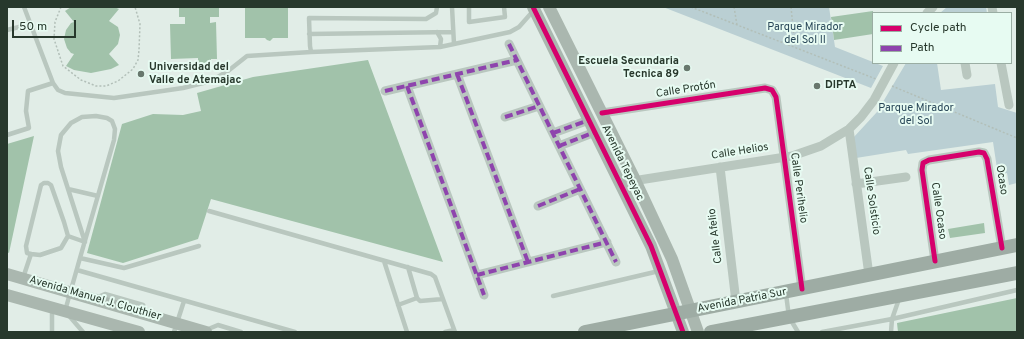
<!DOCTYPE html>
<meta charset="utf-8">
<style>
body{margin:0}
#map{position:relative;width:1024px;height:339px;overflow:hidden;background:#e1ede7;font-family:Overpass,sans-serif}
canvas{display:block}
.frame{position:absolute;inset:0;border:8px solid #27382c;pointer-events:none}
.legend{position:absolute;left:872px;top:12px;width:140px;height:52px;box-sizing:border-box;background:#e7fbf2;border:1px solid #9aada3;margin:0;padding:5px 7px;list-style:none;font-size:12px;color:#27382c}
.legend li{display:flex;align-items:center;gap:8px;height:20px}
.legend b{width:20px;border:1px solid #9aada3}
.scale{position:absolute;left:12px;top:20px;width:64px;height:18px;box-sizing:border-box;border:2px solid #27382c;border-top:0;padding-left:5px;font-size:12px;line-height:14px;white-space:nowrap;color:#27382c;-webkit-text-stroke:3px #e7fbf2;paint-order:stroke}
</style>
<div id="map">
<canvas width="1024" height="339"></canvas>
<div class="frame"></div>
<ul class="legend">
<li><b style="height:5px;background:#d6006c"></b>Cycle path</li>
<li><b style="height:5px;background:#8e44ad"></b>Path</li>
</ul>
<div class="scale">50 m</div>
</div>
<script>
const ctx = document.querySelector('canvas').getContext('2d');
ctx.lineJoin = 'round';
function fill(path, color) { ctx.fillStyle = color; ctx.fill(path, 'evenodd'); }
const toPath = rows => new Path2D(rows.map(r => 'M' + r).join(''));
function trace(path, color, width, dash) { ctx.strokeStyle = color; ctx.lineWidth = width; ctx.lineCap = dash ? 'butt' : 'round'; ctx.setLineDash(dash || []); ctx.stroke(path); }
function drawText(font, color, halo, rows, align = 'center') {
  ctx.font = font + ' Overpass,sans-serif'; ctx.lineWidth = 4; ctx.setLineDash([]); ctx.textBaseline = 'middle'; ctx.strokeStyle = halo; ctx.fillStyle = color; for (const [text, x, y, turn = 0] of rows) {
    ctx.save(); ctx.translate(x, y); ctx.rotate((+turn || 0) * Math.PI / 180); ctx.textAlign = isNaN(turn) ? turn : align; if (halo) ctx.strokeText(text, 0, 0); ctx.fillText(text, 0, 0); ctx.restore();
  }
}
fill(toPath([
 [663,7,829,7,835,47,883,66,871,88],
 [947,7,986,7,987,13,940,13],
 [906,63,937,63,941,90,995,84,998,107,1017,113,1017,183,1009,185,1007,173,998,175,993,142,908,154,906,150,856,158,853,138,877,112]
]), '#bacfd3');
fill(toPath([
 [71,7,114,7,119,9,109,21,118,27,120,35,118,44,109,54,119,65,111,69,91,73,74,70,66,66,74,54,71,53,67,48,64,39,66,30,71,23,74,22,65,11],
 [179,7,219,7,219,17,210,17,210,23,216,22,217,59,211,59,211,63,198,63,198,58,171,59,170,24,185,24,185,17,179,17],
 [245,7,288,7,288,38,273,38,270,41,267,40,265,38,245,38],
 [873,11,873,34,834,40,831,17],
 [368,60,443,262,211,199,198,239,123,263,87,253,122,124,153,114,183,115,201,111,197,93,253,77],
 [34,136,9,253,7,252,7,144],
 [984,223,985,233,950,238,948,229],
 [1017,298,1017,332,898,332,897,323]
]), '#a1c2aa');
trace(toPath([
 [61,7,55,22,54,39,63,66,81,80,96,86,106,86,118,81,133,69,138,60,139,50,140,24,135,7],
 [691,7,876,79],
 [734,7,737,25],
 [791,7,795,47],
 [892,86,1017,138]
]), '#b2bfb8', 1.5, [2, 2]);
trace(toPath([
 [24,7,53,83,58,90,65,93,114,98,183,88,211,81,228,71,247,56,311,52],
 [437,7,436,13,426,19,309,18,310,46,311,52,440,47,454,44,452,7],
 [469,7,469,22,505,17,504,7],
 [7,30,31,24],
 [437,32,441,39,440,47],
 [309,34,453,32],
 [454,44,510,32,519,27,534,10],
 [7,135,29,128,26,111,28,91,53,83],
 [44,183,48,183,51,185,64,222,68,236,61,248,40,255,31,254,27,253,26,246,41,185,44,183],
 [68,189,98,196],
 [209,211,431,274,435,277,455,332],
 [68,236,85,242,61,167,58,151,61,135,71,123,82,117,96,116,107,118,112,121,115,129,114,140,80,258],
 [384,261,407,332],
 [408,267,417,298,420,301,443,299],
 [77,270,295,332],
 [23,278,31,254],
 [786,294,789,317,798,332],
 [553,296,659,271],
 [98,297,105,294,143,305,148,313],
 [398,305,417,298],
 [206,330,218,325,241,332],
 [52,332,52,310],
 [83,332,65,311,80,258,124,268,199,246],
 [174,332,184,301],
 [445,332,454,330],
 [822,332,892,319,899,299],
 [891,332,892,319,1017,290]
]), '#b9c7bf', 4.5);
trace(toPath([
 [992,7,993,13],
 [927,13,933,7],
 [509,44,616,262],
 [965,63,967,75],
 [1001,63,1009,105],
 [457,74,528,262],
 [407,86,484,295],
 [385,91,517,60],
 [602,113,765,88,772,90,776,97,802,289],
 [505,117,539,106],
 [849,129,869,275],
 [553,133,589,120],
 [559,146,595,132],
 [720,167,736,302],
 [620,183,792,156,821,146,849,129,861,117,874,100,894,63],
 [856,184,906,177],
 [538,206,580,189],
 [935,261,922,170,923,163,929,160,979,152,984,153,987,159,1002,248],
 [477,275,607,242]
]), '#b9c7bf', 9);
trace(toPath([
 [533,7,651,246,683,332],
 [549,7,635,180,672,259,698,332],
 [7,274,206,332],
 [7,295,139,332]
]), '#aab7af', 12);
trace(toPath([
 [585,332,1017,245],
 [711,332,1017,273]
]), '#9eaca4', 14);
trace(toPath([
 [509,44,616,262],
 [457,74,528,262],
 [407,86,484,295],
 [385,91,517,60],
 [505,117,539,106],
 [553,133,589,120],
 [559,146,595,132],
 [538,206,580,189],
 [477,275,607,242]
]), '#8e44ad', 4, [8, 4]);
trace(toPath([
 [533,7,651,246,683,332],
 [602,113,765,88,772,90,776,97,802,289],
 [935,261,922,170,923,163,929,160,979,152,984,153,987,159,1002,248]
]), '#d6006c', 5);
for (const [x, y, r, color] of [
 [687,68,4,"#68776d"],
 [141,74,4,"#68776d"],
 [817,86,4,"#68776d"]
]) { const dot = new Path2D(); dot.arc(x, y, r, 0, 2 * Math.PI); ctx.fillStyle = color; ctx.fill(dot); trace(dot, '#e7fbf2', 1.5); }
drawText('11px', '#294758', '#e7fbf2', [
 ["Parque Mirador",805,28],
 ["del Sol II",805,41],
 ["Parque Mirador",916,109],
 ["del Sol",916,122]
]);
drawText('bold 11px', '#27382c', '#e7fbf2', [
 ["Escuela Secundaria",679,62,"right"],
 ["Tecnica 89",679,75,"right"],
 ["Universidad del",149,68],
 ["Valle de Atemajac",149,81],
 ["DIPTA",825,86]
], 'left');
drawText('11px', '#27382c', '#e7fbf2', [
 ["Calle Protón",686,90,-9],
 ["Calle Helios",740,152,-9],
 ["Avenida Tepeyac",622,163,64],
 ["Ocaso",1001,180,81],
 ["Calle Perihelio",798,188,82],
 ["Calle Solsticio",871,201,82],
 ["Calle Ocaso",938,211,82],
 ["Calle Afelio",716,236,-97],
 ["Avenida Manuel J. Clouthier",95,299,16],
 ["Avenida Patria Sur",742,301,-11]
]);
</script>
